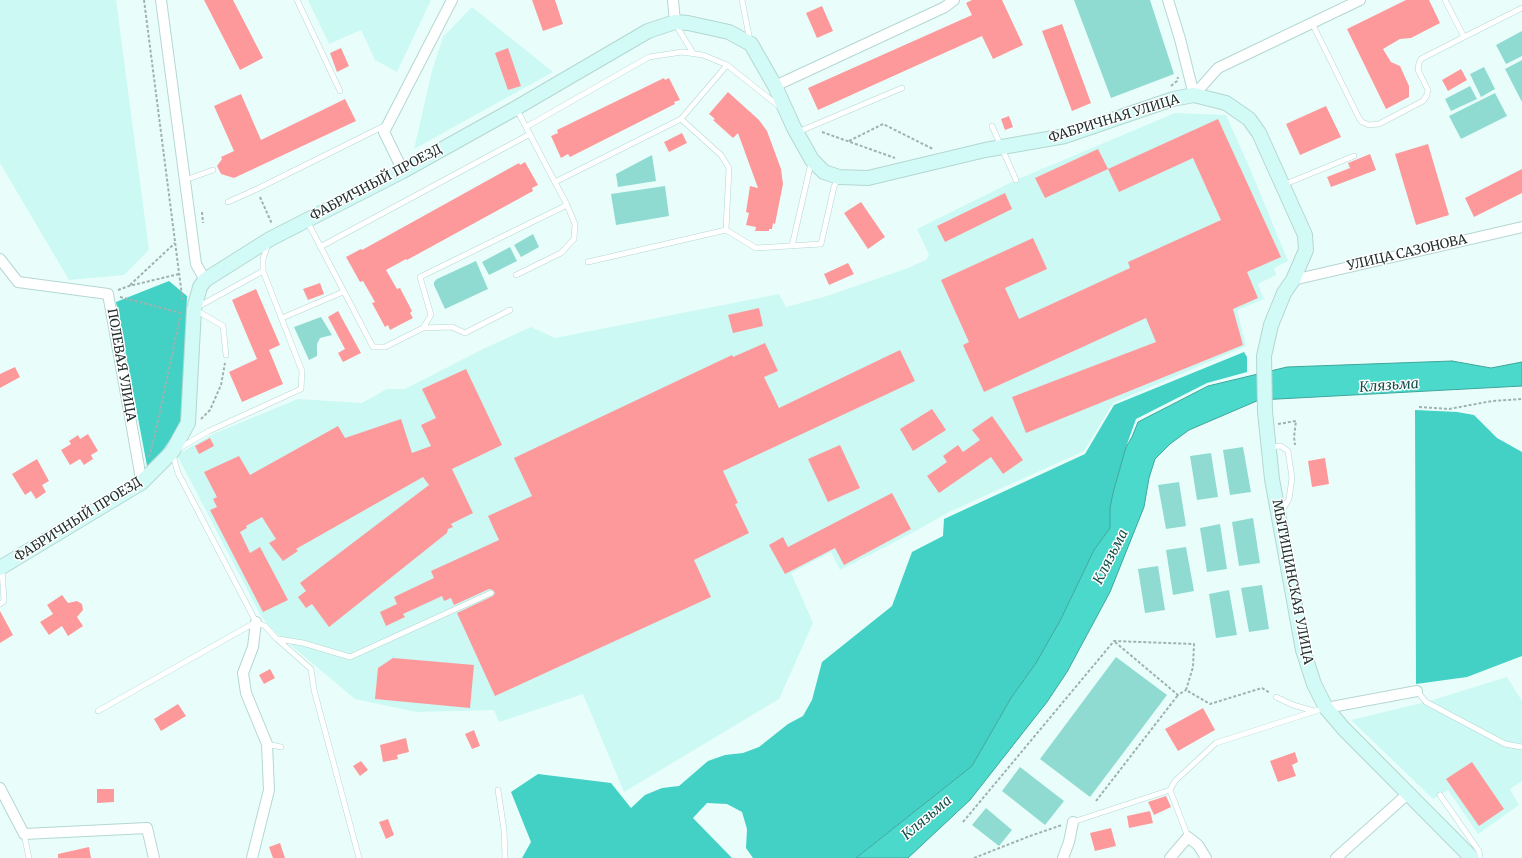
<!DOCTYPE html>
<meta charset="utf-8">
<style>
body{margin:0}
canvas{display:block;background:#e9fefb}
</style>
<canvas width="1522" height="858"></canvas>
<script>
const ctx = document.querySelector('canvas').getContext('2d');
ctx.lineJoin = 'round';
function fill(path, color) { ctx.fillStyle = color; ctx.fill(path, 'evenodd'); }
const toPath = rows => new Path2D(rows.map(r => 'M' + r).join(''));
function trace(path, color, width, dash) { ctx.strokeStyle = color; ctx.lineWidth = width; ctx.lineCap = dash ? 'butt' : 'round'; ctx.setLineDash(dash || []); ctx.stroke(path); }
function drawText(font, color, halo, rows, align = 'center') {
  ctx.font = font + ' Merriweather,serif'; ctx.lineWidth = 3; ctx.setLineDash([]); ctx.textBaseline = 'middle'; ctx.strokeStyle = halo; ctx.fillStyle = color; for (const [text, x, y, turn = 0] of rows) {
    ctx.save(); ctx.translate(x, y); ctx.rotate((+turn || 0) * Math.PI / 180); ctx.textAlign = isNaN(turn) ? turn : align; if (halo) ctx.strokeText(text, 0, 0); ctx.fillText(text, 0, 0); ctx.restore();
  }
}
fill(toPath([
 [0,0,116,0,149,250,124,275,69,280,0,163],
 [308,0,431,0,397,72,375,60,361,30,329,44],
 [472,7,553,72,414,149,432,71,443,37],
 [1175,113,1226,115,1251,171,1288,261,1274,268,1276,275,1258,284,1264,299,1237,310,1246,346,1113,403,1084,451,949,512,912,533,840,570,831,552,791,573,813,623,779,699,624,792,583,694,499,722,494,710,417,712,355,699,275,632,261,616,177,455,213,434,298,399,362,403,387,389,405,389,483,349,531,327,555,338,779,294,786,307,827,296,908,268,926,260,929,255,917,229,1016,180],
 [1507,677,1522,701,1522,781,1510,789,1519,805,1478,834,1448,790,1433,799,1351,720,1426,702]
]), '#ccf9f3');
fill(toPath([
 [1074,0,1150,0,1174,74,1111,98],
 [1522,31,1522,56,1506,64,1496,45],
 [1522,60,1522,102,1505,69],
 [1484,67,1495,89,1481,97,1470,74],
 [1470,86,1477,99,1451,111,1445,99],
 [1495,93,1507,116,1461,139,1449,116],
 [652,155,656,181,618,187,616,174],
 [665,186,669,216,616,225,611,194],
 [533,234,539,247,521,257,514,245],
 [510,247,517,261,489,275,482,262],
 [476,261,488,289,445,309,434,285,434,282,437,279],
 [321,317,332,335,320,338,317,344,317,356,309,360,294,327],
 [1243,447,1251,492,1230,495,1223,450],
 [1211,453,1218,497,1197,500,1190,456],
 [1179,482,1186,526,1166,529,1158,485],
 [1253,518,1260,563,1239,566,1232,522],
 [1220,524,1227,569,1207,572,1200,528],
 [1186,547,1194,591,1173,595,1166,550],
 [1158,566,1165,610,1145,613,1138,569],
 [1262,585,1269,629,1249,632,1241,588],
 [1229,590,1237,635,1216,638,1209,594],
 [1116,657,1167,695,1090,797,1040,759],
 [1020,767,1064,801,1045,825,1002,791],
 [986,808,1012,830,999,846,972,825]
]), '#8fdbd1');
fill(toPath([
 [169,281,187,296,182,423,148,471,116,302],
 [1244,352,1247,357,1247,372,1207,383,1136,419,1126,447,1113,493,1110,508,1110,528,1094,550,1061,619,1036,663,1011,698,972,766,856,858,753,858,746,848,747,829,742,812,727,804,707,803,693,818,732,858,522,858,531,842,511,792,538,774,611,783,631,808,645,795,662,788,679,786,708,761,725,755,743,753,759,747,788,724,803,716,812,700,822,662,892,606,912,552,943,536,944,519,1085,454,1114,405],
 [1415,410,1457,412,1474,415,1497,438,1522,452,1522,656,1467,677,1416,684]
]), '#42d1c4');
const water = toPath([
 [1452,361,1491,368,1522,362,1522,386,1259,400,1189,430,1170,444,1155,459,1149,478,1144,507,1110,592,1067,672,1047,702,970,800,908,858,856,858,972,766,1011,698,1036,663,1061,619,1094,550,1110,528,1110,508,1113,493,1126,447,1132,437,1138,422,1208,386,1287,367,1452,361]
]);
fill(water, '#4bd9cb');
trace(water, '#3ea69c', 1);
fill(toPath([
 [204,0,233,0,263,58,240,70],
 [532,0,555,0,563,24,543,31],
 [972,0,1002,0,1023,45,993,59,982,36,818,110,808,88,972,15,966,3],
 [1406,0,1429,0,1440,23,1411,38,1400,39,1383,49,1391,62,1400,66,1409,86,1409,97,1386,109,1347,29],
 [822,6,833,31,817,38,806,13],
 [1062,24,1091,103,1072,111,1042,31],
 [341,48,349,66,337,72,330,53],
 [508,48,521,86,508,90,495,53],
 [1461,69,1467,80,1448,91,1442,80],
 [664,78,665,80,669,78,680,100,674,102,675,104,570,157,568,154,561,158,551,136,558,133,557,130],
 [728,92,759,120,767,131,781,169,783,184,775,224,773,223,772,229,769,229,769,231,755,231,756,227,746,225,749,213,746,212,750,186,758,188,738,133,733,138,713,120,715,119,709,114],
 [241,94,261,140,345,99,356,121,234,178,221,174,217,166,222,159,221,157,234,151,214,106],
 [1326,106,1341,137,1300,155,1286,124],
 [1009,116,1013,127,1005,130,1001,119],
 [1218,119,1281,257,1247,272,1258,298,1233,309,1243,345,1026,433,1012,397,1156,342,1146,318,984,392,963,345,969,342,941,280,1033,238,1047,269,1005,288,1019,319,1130,268,1128,262,1221,220,1193,158,1119,192,1108,169],
 [682,133,687,143,669,152,664,142],
 [1428,144,1449,215,1416,225,1395,154],
 [1098,149,1108,169,1045,198,1035,178],
 [1370,154,1376,170,1331,187,1327,177,1350,168,1348,163],
 [525,162,538,185,532,188,533,191,407,260,406,259,386,270,397,289,400,288,412,311,410,313,413,318,390,330,388,325,385,327,372,303,375,302,363,281,360,282,346,257,361,249,362,250,519,163,520,165],
 [1522,169,1522,193,1474,217,1465,198],
 [1005,193,1012,209,945,242,937,226],
 [861,202,885,237,868,249,844,213],
 [848,263,854,274,829,285,824,274],
 [320,283,324,294,308,300,303,289],
 [256,289,280,345,269,350,283,384,242,402,229,372,257,359,232,300],
 [759,308,763,326,733,333,728,315],
 [338,311,361,353,343,362,338,353,345,349,328,317],
 [765,343,778,371,764,377,779,408,900,350,915,381,723,471,738,503,735,504,749,533,694,560,711,597,495,696,457,613,493,596,495,593,493,590,489,589,454,605,451,598,444,601,442,596,403,614,405,617,386,626,380,612,397,604,394,597,434,578,431,571,499,540,488,516,532,496,514,458,732,355,733,357],
 [15,367,20,377,0,388,0,374],
 [466,369,502,445,452,469,473,513,451,524,453,527,448,529,447,533,329,627,312,604,306,608,298,597,306,591,300,583,429,485,423,477,296,549,298,551,283,561,269,543,276,539,262,517,246,526,247,528,240,532,250,553,260,547,288,600,263,612,210,510,217,507,213,499,217,497,204,472,239,456,250,475,338,426,345,438,401,419,412,453,431,446,421,425,436,418,422,389],
 [932,409,946,430,913,451,900,429],
 [992,416,1023,460,1003,474,991,457,939,493,927,476,947,462,943,456,958,445,963,452,980,440,972,430],
 [88,434,98,451,91,455,93,459,84,465,80,459,70,465,61,450,71,444,69,441,78,435,80,439],
 [210,438,214,446,199,454,195,446],
 [840,445,860,488,828,502,808,459],
 [1325,458,1329,484,1312,487,1308,461],
 [37,459,49,481,42,485,46,492,36,499,31,491,25,495,12,474],
 [892,493,911,529,844,565,835,548,785,574,769,545,783,537,788,547],
 [62,595,68,603,77,601,82,604,83,610,77,617,83,626,68,636,62,626,49,635,40,622,53,614,47,605],
 [0,611,13,635,0,643],
 [393,658,474,665,470,708,375,699,378,668],
 [270,669,275,678,264,684,259,675],
 [178,704,186,716,161,731,154,719],
 [1203,708,1215,730,1178,751,1165,729],
 [474,730,480,746,472,749,465,734],
 [406,738,409,752,397,755,398,759,383,762,380,745],
 [1295,752,1298,762,1292,765,1296,776,1278,782,1270,761],
 [361,761,368,770,360,776,353,766],
 [1472,762,1504,809,1479,826,1446,779],
 [97,789,114,789,114,802,97,803],
 [1166,796,1171,807,1154,815,1148,802],
 [1150,811,1153,823,1129,828,1127,816],
 [388,819,394,835,386,839,379,822],
 [1111,828,1116,846,1095,851,1090,833],
 [280,843,285,858,273,858,269,847],
 [89,847,91,858,58,858,58,854]
]), '#fe999b');
const lane = toPath([
 [297,0,340,91],
 [742,0,750,41],
 [1445,0,1464,37,1522,8],
 [1312,23,1359,118,1362,122,1369,125,1379,124,1423,101,1427,95,1428,90,1418,70,1419,63,1421,59,1464,37],
 [676,25,693,53],
 [681,119,721,155,729,168,726,230],
 [992,126,1016,180],
 [526,127,649,57,682,52,703,55,727,65],
 [798,132,902,88],
 [185,180,213,170],
 [555,182,681,119,727,65,780,107],
 [1283,185,1354,156],
 [228,202,257,189,382,127],
 [307,221,373,347,385,347,423,328,431,315,420,277,567,205,517,110],
 [792,246,811,163],
 [320,247,530,134],
 [588,262,726,230,756,248,821,244,834,187,838,178],
 [516,275,561,253,574,239,575,224,567,205],
 [282,318,343,292],
 [423,328,452,327,465,333,510,310],
 [226,355,223,326,194,309,263,271,263,259,268,244],
 [1269,447,1281,446,1288,451,1292,478,1289,499,1281,512],
 [178,449,209,431,301,389,302,371,263,271],
 [173,455,178,473,256,622,265,626,277,639,311,669,314,690,359,858],
 [0,604,4,601,2,569],
 [278,639,303,643,350,657,491,593],
 [1417,691,1426,702,1505,744,1522,747],
 [1276,697,1293,705,1314,711],
 [98,711,256,622],
 [267,744,281,747],
 [498,790,504,830,505,858],
 [1170,790,1175,781,1216,743,1325,708],
 [1170,790,1188,837],
 [1440,795,1479,851,1480,858],
 [1073,822,1170,790],
 [24,834,29,858]
]);
const street = toPath([
 [161,0,196,264,205,280],
 [673,0,675,22],
 [1168,0,1180,39,1194,95],
 [775,86,945,7,954,0],
 [1194,95,1218,68,1360,0],
 [403,171,384,132,452,0],
 [0,259,18,282,108,294,139,467,141,483],
 [1293,280,1522,227],
 [1326,708,1417,691],
 [0,788,24,834,147,828,154,858],
 [252,858,269,790,267,744,246,693,243,673,253,647,256,622],
 [1063,858,1069,842,1073,822],
 [1170,858,1188,837,1198,845,1206,858],
 [1336,858,1402,799,1407,792]
]);
const secondary = toPath([
 [0,568,141,483,172,452,188,423,194,309,200,287,205,280,270,239,403,171,516,108,648,31,675,22,688,23,729,32,751,44,775,86,794,128,812,160,824,172,839,177,868,178,985,150,1065,136,1173,99,1194,95,1226,103,1249,119,1259,133,1305,235,1306,250,1293,280,1284,293,1271,325,1264,356,1265,412,1272,479,1303,650,1314,684,1326,708,1344,729,1472,858]
]);
trace(lane, '#b4d7d2', 6);
trace(street, '#b4d7d2', 12);
trace(secondary, '#b4d7d2', 16);
trace(toPath([
 [144,0,182,296,182,300],
 [1171,86,1177,81,1178,77],
 [822,132,895,158],
 [849,141,883,124,933,149],
 [260,197,272,224],
 [202,212,203,223],
 [130,285,175,243],
 [118,290,129,286,179,274],
 [120,297,181,313],
 [1419,407,1449,409,1492,401,1522,399],
 [201,419,210,410,221,385,225,363],
 [1278,424,1296,421,1294,437,1295,445],
 [149,457,156,430,180,317],
 [1115,642,1178,695,1186,690],
 [1096,801,1178,695],
 [963,822,1114,641,1194,644,1193,667,1186,690,1210,704,1262,688,1270,693],
 [974,858,1030,836,1062,825]
]), '#a0b2b0', 2, [3, 2]);
trace(lane, '#fff', 5);
trace(street, '#fff', 10);
trace(secondary, '#d2faf6', 14);
drawText('13px', '#212f2d', '#fff', [
 ["ФАБРИЧНАЯ УЛИЦА",1114,119,-17],
 ["ФАБРИЧНЫЙ ПРОЕЗД",376,183,-28],
 ["УЛИЦА САЗОНОВА",1407,253,-13],
 ["ПОЛЕВАЯ УЛИЦА",121,365,80],
 ["ФАБРИЧНЫЙ ПРОЕЗД",78,520,-32],
 ["МЫТИЩИНСКАЯ УЛИЦА",1292,582,79]
]);
drawText('italic 14px', '#114e48', '#fff', [
 ["Клязьма",1389,386,-4],
 ["Клязьма",1111,557,-63],
 ["Клязьма",927,818,-40]
]);
</script>
